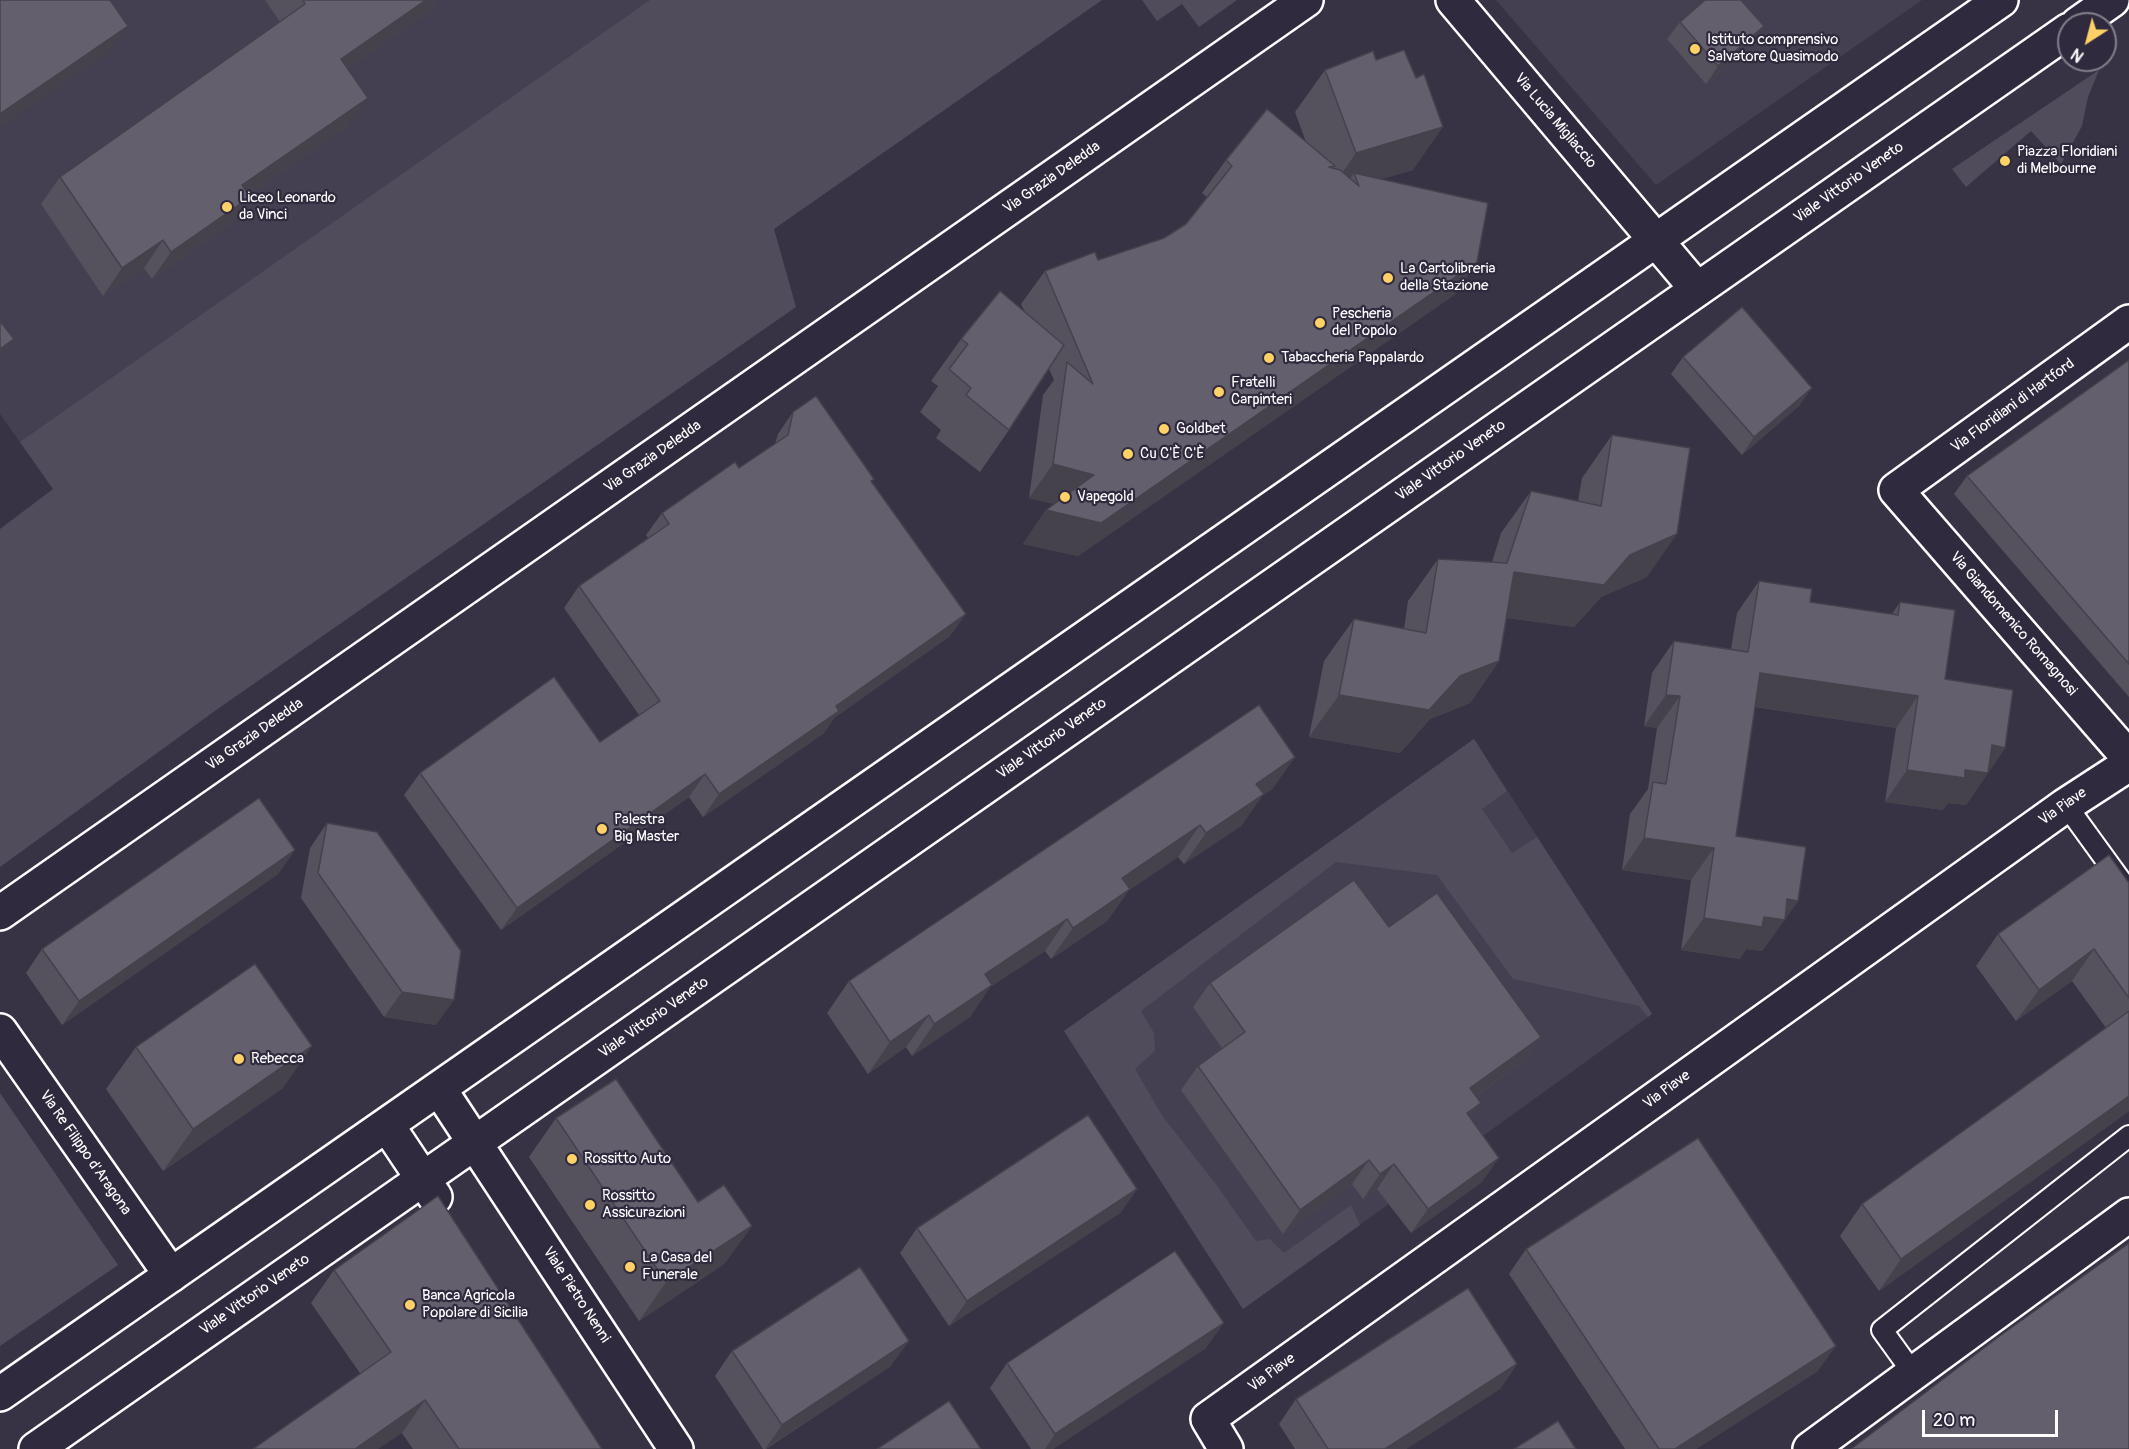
<!DOCTYPE html>
<meta charset="utf-8">
<style>
body{margin:0}
#map{position:relative;width:2129px;height:1449px;overflow:hidden;background:#373345;font-family:Pangolin,sans-serif}
canvas{display:block}
.north{position:absolute;left:2057px;top:12px;width:60px;height:60px;box-sizing:border-box;background:#2f2a3d;border:2px solid #827f8b;border-radius:50%;rotate:216deg;font-size:16px;font-weight:700;line-height:24px;text-align:center;color:#fff}
.north::after{content:'';display:block;margin:auto;width:21px;height:27px;background:#ffd166;clip-path:polygon(50% 0,100% 100%,50% 72%,0 100%)}
.scale{position:absolute;left:1922px;top:1410px;width:136px;height:27px;box-sizing:border-box;border:3px solid #fff;border-top:0;padding-left:8px;font-size:18px;line-height:21px;white-space:nowrap;color:#fff;-webkit-text-stroke:4px #2f2a3d;paint-order:stroke}
</style>
<div id="map">
<canvas width="2129" height="1449"></canvas>
<div class="north">N</div>
<div class="scale">20 m</div>
</div>
<script>
const ctx = document.querySelector('canvas').getContext('2d');
ctx.lineJoin = 'round';
function fill(path, color) { ctx.fillStyle = color; ctx.fill(path, 'evenodd'); }
const toPath = rows => new Path2D(rows.map(r => 'M' + r).join(''));
function trace(path, color, width, dash) { ctx.strokeStyle = color; ctx.lineWidth = width; ctx.lineCap = dash ? 'butt' : 'round'; ctx.setLineDash(dash || []); ctx.stroke(path); }
function drawText(font, color, halo, rows, align = 'center') {
  ctx.font = font + ' Pangolin,sans-serif'; ctx.lineWidth = 4.5; ctx.setLineDash([]); ctx.textBaseline = 'middle'; ctx.strokeStyle = halo; ctx.fillStyle = color; for (const [text, x, y, turn = 0] of rows) {
    ctx.save(); ctx.translate(x, y); ctx.rotate((+turn || 0) * Math.PI / 180); ctx.textAlign = isNaN(turn) ? turn : align; if (halo) ctx.strokeText(text, 0, 0); ctx.fillText(text, 0, 0); ctx.restore();
  }
}
fill(toPath([
 [0,0,746,0,53,489,0,414],
 [1496,0,1922,0,1656,185],
 [1474,739,1652,1014,1243,1309,1064,1031]
]), '#444051');
fill(toPath([
 [650,0,1102,0,774,229,796,307,219,708,0,867,0,529,53,489,20,442],
 [1142,0,1237,0,1199,27,1182,4,1157,21],
 [2099,70,2088,97,2082,126,2061,164,2031,131,1966,187,1952,169],
 [1474,739,1507,791,1482,809,1512,853,1537,837,1652,1014,1648,1017,1639,1006,1513,979,1437,875,1336,862,1141,1011,1154,1033,1155,1051,1135,1069,1163,1117,1215,1183,1256,1241,1270,1239,1284,1253,1351,1205,1360,1225,1243,1309,1064,1031],
 [0,1093,118,1265,0,1346]
]), '#514c5c');
const service = toPath([
 [2066,805,2129,892],
 [1913,1373,1882,1330,2129,1136]
]);
const minor = toPath([
 [1453,0,1697,289],
 [2129,322,1896,490,2129,758],
 [0,913,1306,0],
 [0,1031,171,1275],
 [1226,1449,1208,1419,2066,805,2129,764],
 [1810,1449,2129,1215]
]);
const tertiary = toPath([
 [2078,24,2112,0],
 [440,1090,676,1449],
 [387,1125,435,1197],
 [0,1394,2001,0],
 [36,1449,2069,30]
]);
trace(service, '#fff', 24);
trace(minor, '#fff', 38);
trace(tertiary, '#fff', 38);
trace(service, '#2f2a3d', 20);
trace(minor, '#2f2a3d', 33);
trace(tertiary, '#2f2a3d', 33);
fill(toPath([
 [265,0,437,0,429,12,348,68,349,125,249,195,250,197,231,224,152,279,144,268,103,296,41,204,60,177,280,22],
 [1680,22,1764,26,1752,43,1706,84,1667,39],
 [1325,70,1413,170,1381,179,1477,262,1454,295,1078,556,1023,544,1046,510,1055,504,1029,498,1043,395,1054,380,1049,369,1009,430,980,472,936,438,941,430,920,412,938,386,931,381,961,339,1025,312,1021,304,1045,271,1098,260,1164,238,1186,224,1207,197,1202,193,1226,160,1306,142,1295,112],
 [1683,357,1800,405,1742,455,1671,374],
 [2129,360,2129,697,1954,494,1967,476],
 [793,412,872,482,950,636,834,718,824,733,703,817,689,797,501,930,404,795,420,773,600,742,639,715,564,608,579,586,648,538,646,535,662,513,739,468,775,444,778,434],
 [1612,435,1647,577,1601,597,1574,627,1507,618,1499,661,1470,703,1430,719,1400,753,1309,737,1324,661,1354,619,1404,629,1408,601,1438,559,1492,562,1501,533,1531,491,1578,501,1582,478],
 [1759,581,1810,602,1892,614,1900,602,1945,679,2005,748,1966,805,1948,803,1943,810,1885,802,1896,728,1755,707,1736,836,1798,901,1762,951,1746,949,1740,959,1681,950,1691,880,1622,870,1630,814,1648,789,1657,728,1644,726,1652,673,1674,641,1731,649,1737,613],
 [1295,757,1272,789,1262,796,1241,826,1184,864,1178,857,1129,890,1107,921,1051,959,1045,951,990,987,970,1017,912,1056,906,1047,868,1074,827,1013,849,981],
 [327,823,436,1025,384,1017,301,898,310,848],
 [295,850,278,874,62,1025,26,973,42,949],
 [2129,883,2129,1111,1879,1291,1840,1236,1862,1204,2106,1028,2072,981,2016,1021,1976,966,1998,934],
 [1389,927,1541,1037,1524,1061,1476,1096,1481,1103,1470,1118,1482,1182,1411,1233,1377,1189,1363,1199,1352,1184,1283,1234,1181,1090,1198,1066,1222,1048,1193,1007,1210,983],
 [136,1047,283,1088,163,1171,106,1089],
 [556,1118,698,1202,752,1226,724,1264,639,1321,529,1157],
 [1137,1189,1120,1213,949,1326,900,1253,917,1228],
 [1526,1249,1818,1371,1696,1449,1625,1449,1509,1274],
 [334,1270,602,1449,413,1449,311,1303],
 [1206,1348,1053,1449,1031,1449,990,1388,1007,1363],
 [732,1351,891,1366,766,1449,763,1449,715,1376],
 [1517,1364,1500,1389,1406,1449,1295,1449,1279,1424,1296,1399]
]), '#55525e');
fill(toPath([
 [426,0,437,0,429,12,322,86,341,59],
 [128,26,108,53,0,128,0,114],
 [1764,26,1752,43,1706,84,1718,66],
 [368,98,349,125,223,213,242,185],
 [1443,127,1413,170,1359,185,1354,173,1342,190,1327,195,1356,153],
 [250,197,231,224,152,279,171,252],
 [163,240,144,268,103,296,122,268],
 [1477,262,1454,295,1078,556,1023,544,1046,510],
 [14,339,8,348,0,353,0,349],
 [1812,388,1800,405,1742,455,1754,437],
 [1053,464,1094,475,1071,508,1029,498],
 [1677,534,1647,577,1601,597,1574,627,1485,615,1514,572,1630,555],
 [966,614,950,636,834,718,824,733,703,817,719,794,836,706],
 [1499,661,1470,703,1430,719,1400,753,1309,737,1339,695,1460,676],
 [1760,673,1918,696,1896,728,1738,704],
 [1666,695,1680,696,1657,728,1644,726],
 [1992,745,2005,748,1966,805,1948,803,1943,810,1885,802,1907,770,1965,770],
 [1295,757,1272,789,1262,796,1241,826,1184,864,1206,833,1256,784],
 [705,774,689,797,501,930,517,908],
 [1200,825,1178,857,1129,890,1107,921,1051,959,1073,928,1122,878],
 [1644,838,1714,848,1691,880,1622,870],
 [295,850,278,874,62,1025,79,1001],
 [1787,899,1798,901,1762,951,1746,949,1740,959,1681,950,1704,918,1764,917],
 [1067,919,1045,951,990,987,970,1017,912,1056,934,1024,985,974],
 [2094,949,2072,981,2016,1021,2039,990],
 [402,992,454,1000,436,1025,384,1017],
 [929,1015,906,1047,868,1074,890,1042],
 [1541,1037,1524,1061,1453,1112,1470,1088],
 [312,1046,283,1088,163,1171,193,1129],
 [2129,1096,2129,1111,1879,1291,1901,1259],
 [1481,1103,1464,1127,1467,1113],
 [1499,1158,1482,1182,1411,1233,1428,1209],
 [1369,1160,1352,1184,1283,1234,1300,1210],
 [1394,1164,1377,1189,1363,1199,1380,1174],
 [1137,1189,1120,1213,949,1326,967,1301],
 [752,1226,724,1264,639,1321,666,1282],
 [1224,1323,1206,1348,1053,1449,1045,1449,1055,1434],
 [909,1341,891,1366,765,1449,782,1425],
 [1836,1346,1818,1371,1696,1449,1675,1449],
 [1517,1364,1500,1389,1406,1449,1385,1449],
 [425,1400,402,1433,378,1449,355,1449]
]), '#45424c');
const building = toPath([
 [0,0,110,0,128,26,0,114,0,0],
 [303,0,426,0,341,59,368,98,242,185,250,197,171,252,163,240,122,268,60,177,305,4,303,0],
 [1705,0,1741,0,1764,26,1718,66,1680,22,1705,0],
 [1404,50,1416,78,1424,74,1443,127,1356,153,1325,70,1373,51,1376,60,1404,50],
 [1267,109,1335,166,1329,167,1340,170,1359,186,1354,173,1488,203,1477,262,1101,523,1046,510,1094,475,1053,464,1067,362,1093,384,1045,271,1095,252,1098,260,1164,238,1186,224,1232,166,1226,160,1267,109],
 [1000,291,1064,345,1009,430,966,395,971,388,949,369,968,344,961,339,1000,291],
 [1742,307,1812,388,1754,437,1683,357,1742,307],
 [0,321,14,339,0,349,0,321],
 [2129,360,2129,664,1967,476,2129,360],
 [816,396,874,479,871,481,966,614,836,706,839,711,719,794,705,774,517,908,420,773,554,677,600,742,660,701,579,586,669,524,662,513,735,462,739,468,788,435,793,412,816,396],
 [1612,435,1690,448,1677,534,1630,555,1604,585,1514,572,1499,661,1460,676,1429,710,1339,695,1354,619,1426,633,1438,559,1507,563,1531,491,1601,506,1612,435],
 [1759,581,1812,589,1810,602,1898,615,1900,602,1955,610,1945,679,2013,690,2005,748,1992,745,1988,773,1965,770,1965,778,1907,770,1918,696,1760,673,1736,836,1806,847,1798,901,1787,899,1785,920,1764,917,1762,927,1704,918,1714,848,1644,838,1653,782,1666,784,1680,696,1666,695,1674,641,1748,652,1759,581],
 [1259,705,1295,757,1256,784,1264,794,1206,833,1200,825,1122,878,1130,889,1073,928,1067,919,985,974,992,985,934,1024,929,1015,890,1042,849,981,1259,705],
 [259,798,295,850,79,1001,42,949,259,798],
 [327,823,377,832,461,951,454,1000,402,992,318,873,327,823],
 [2109,855,2129,883,2129,998,2094,949,2039,990,1998,934,2109,855],
 [1354,880,1389,927,1437,893,1541,1037,1470,1088,1481,1103,1467,1113,1499,1158,1428,1209,1394,1164,1380,1174,1369,1160,1300,1210,1198,1066,1245,1032,1210,983,1354,880],
 [255,964,312,1046,193,1129,136,1047,255,964],
 [2129,1011,2129,1096,1901,1259,1862,1204,2129,1011],
 [616,1079,698,1202,724,1185,752,1226,666,1282,556,1118,616,1079],
 [1088,1115,1137,1189,967,1301,917,1228,1088,1115],
 [1698,1138,1836,1346,1675,1449,1659,1449,1526,1249,1698,1138],
 [438,1196,602,1449,459,1449,425,1400,355,1449,253,1449,391,1352,334,1270,438,1196],
 [2129,1243,2129,1449,1851,1449,1997,1338,2129,1243],
 [1175,1251,1224,1323,1055,1434,1007,1363,1175,1251],
 [860,1267,909,1341,782,1425,732,1351,860,1267],
 [1468,1288,1517,1364,1385,1449,1328,1449,1296,1399,1468,1288],
 [949,1401,981,1449,877,1449,949,1401],
 [1558,1421,1576,1449,1514,1449,1558,1421]
]);
fill(building, '#635f6d');
trace(building, '#45424c', 1.5);
for (const [x, y, r, color] of [
 [1695,49,6,"#ffd166"],
 [2005,161,6,"#ffd166"],
 [227,207,6,"#ffd166"],
 [1388,278,6,"#ffd166"],
 [1320,323,6,"#ffd166"],
 [1269,358,6,"#ffd166"],
 [1219,392,6,"#ffd166"],
 [1164,429,6,"#ffd166"],
 [1128,454,6,"#ffd166"],
 [1065,497,6,"#ffd166"],
 [602,829,6,"#ffd166"],
 [239,1059,6,"#ffd166"],
 [572,1159,6,"#ffd166"],
 [590,1205,6,"#ffd166"],
 [630,1267,6,"#ffd166"],
 [410,1305,6,"#ffd166"]
]) { const dot = new Path2D(); dot.arc(x, y, r, 0, 2 * Math.PI); ctx.fillStyle = color; ctx.fill(dot); trace(dot, '#2f2a3d', 2); }
drawText('15px', '#fff', '#2f2a3d', [
 ["Istituto comprensivo",1707,40],
 ["Salvatore Quasimodo",1707,57],
 ["Piazza Floridiani",2017,152],
 ["di Melbourne",2017,169],
 ["Liceo Leonardo",239,198],
 ["da Vinci",239,215],
 ["La Cartolibreria",1400,269],
 ["della Stazione",1400,286],
 ["Pescheria",1332,314],
 ["del Popolo",1332,331],
 ["Tabaccheria Pappalardo",1281,358],
 ["Fratelli",1231,383],
 ["Carpinteri",1231,400],
 ["Goldbet",1176,429],
 ["Cu C'È C'È",1140,454],
 ["Vapegold",1077,497],
 ["Palestra",614,820],
 ["Big Master",614,837],
 ["Rebecca",251,1059],
 ["Rossitto Auto",584,1159],
 ["Rossitto",602,1196],
 ["Assicurazioni",602,1213],
 ["La Casa del",642,1258],
 ["Funerale",642,1275],
 ["Banca Agricola",422,1296],
 ["Popolare di Sicilia",422,1313]
], 'left');
drawText('15px', '#fff', '#2f2a3d', [
 ["Via Lucia Migliaccio",1555,121,50],
 ["Via Grazia Deledda",1052,178,-35],
 ["Viale Vittorio Veneto",1849,183,-35],
 ["Via Floridiani di Hartford",2013,406,-36],
 ["Via Grazia Deledda",653,457,-35],
 ["Viale Vittorio Veneto",1451,461,-35],
 ["Via Giandomenico Romagnosi",2013,624,49],
 ["Via Grazia Deledda",255,735,-35],
 ["Viale Vittorio Veneto",1052,739,-35],
 ["Via Piave",2063,807,-35],
 ["Viale Vittorio Veneto",654,1018,-35],
 ["Via Piave",1667,1090,-36],
 ["Via Re Filippo d'Aragona",85,1153,55],
 ["Viale Vittorio Veneto",255,1295,-35],
 ["Viale Pietro Nenni",576,1295,57],
 ["Via Piave",1272,1373,-36]
]);
</script>
